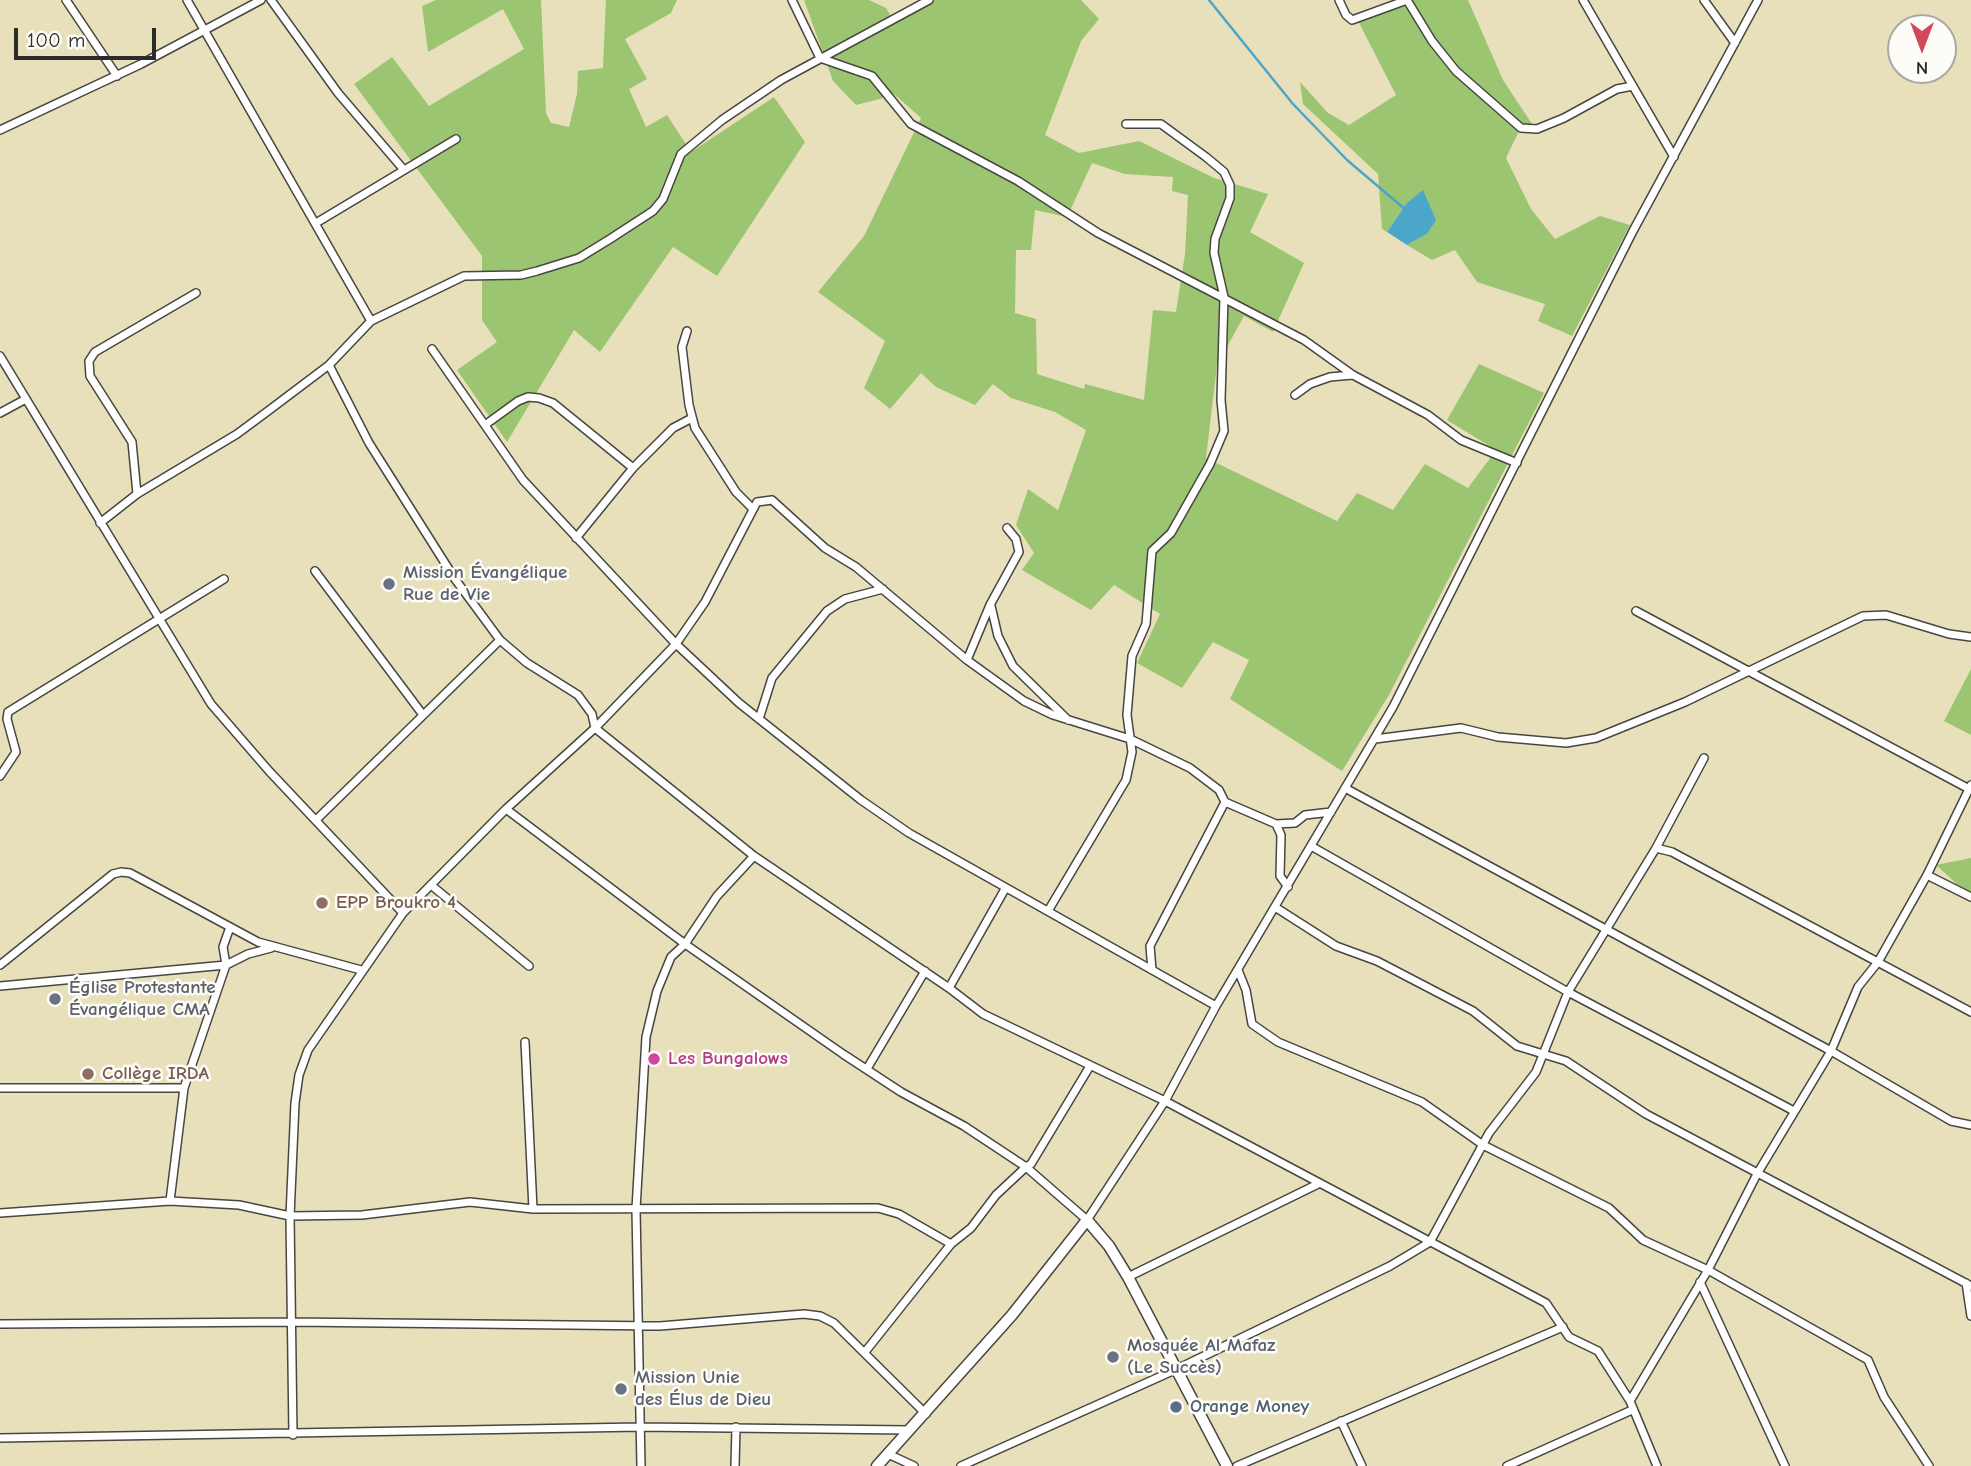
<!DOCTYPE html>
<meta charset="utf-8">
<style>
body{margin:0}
#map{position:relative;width:1971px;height:1466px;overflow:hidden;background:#e8e0bb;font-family:"Comic Neue",sans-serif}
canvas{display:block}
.north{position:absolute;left:1887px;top:14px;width:70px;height:70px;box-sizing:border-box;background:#fdfcf7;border:2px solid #a9a8a5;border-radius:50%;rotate:180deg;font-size:19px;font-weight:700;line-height:28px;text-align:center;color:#2b2b2b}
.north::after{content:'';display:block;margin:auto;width:24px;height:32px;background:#d1495b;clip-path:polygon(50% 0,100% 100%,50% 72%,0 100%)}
.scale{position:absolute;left:14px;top:28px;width:142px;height:32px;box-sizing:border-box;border:4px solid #2b2b2b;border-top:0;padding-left:9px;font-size:21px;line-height:24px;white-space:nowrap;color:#2b2b2b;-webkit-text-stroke:5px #fdfcf7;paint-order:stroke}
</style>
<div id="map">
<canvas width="1971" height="1466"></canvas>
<div class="north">N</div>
<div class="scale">100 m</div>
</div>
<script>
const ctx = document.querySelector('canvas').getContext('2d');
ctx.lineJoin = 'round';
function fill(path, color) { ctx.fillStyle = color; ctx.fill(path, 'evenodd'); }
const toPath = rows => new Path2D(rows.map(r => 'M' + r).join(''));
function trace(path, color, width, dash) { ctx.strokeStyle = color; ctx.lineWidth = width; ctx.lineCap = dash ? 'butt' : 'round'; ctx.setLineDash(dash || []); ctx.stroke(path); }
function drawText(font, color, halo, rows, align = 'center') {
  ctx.font = font + ' "Comic Neue",sans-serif'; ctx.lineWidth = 5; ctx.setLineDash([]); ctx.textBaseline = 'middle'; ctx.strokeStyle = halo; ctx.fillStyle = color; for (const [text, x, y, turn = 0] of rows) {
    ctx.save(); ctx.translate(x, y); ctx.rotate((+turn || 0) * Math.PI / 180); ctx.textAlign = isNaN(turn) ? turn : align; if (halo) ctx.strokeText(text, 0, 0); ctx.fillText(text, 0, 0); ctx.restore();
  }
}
fill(toPath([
 [436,0,541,0,546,113,551,123,569,127,577,94,578,71,603,68,606,0,677,0,671,13,625,39,647,79,629,89,646,127,667,115,691,152,774,97,805,142,717,276,673,247,600,352,574,330,507,442,457,370,497,342,482,320,482,256,354,84,392,57,429,106,524,49,503,9,428,52,422,6],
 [804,0,869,0,886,8,892,18,923,0,1081,0,1099,19,1081,41,1045,135,1079,153,1139,141,1214,178,1268,194,1250,232,1304,263,1273,332,1244,316,1217,365,1206,458,1337,521,1357,493,1393,510,1425,464,1468,488,1496,450,1447,420,1479,364,1544,393,1389,695,1342,771,1230,699,1249,660,1213,642,1182,688,1137,663,1160,614,1114,585,1091,610,1022,570,1034,553,1016,525,1028,489,1058,510,1086,430,1055,412,1011,398,993,384,975,405,936,387,921,373,890,409,864,388,885,341,818,292,864,236,921,118,895,95,856,105,833,81],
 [1092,163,1125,174,1173,177,1172,191,1188,195,1185,254,1176,312,1153,310,1144,400,1085,384,1084,389,1037,374,1036,319,1015,313,1016,250,1031,250,1035,210,1067,217],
 [1393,0,1468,0,1503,80,1532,124,1518,133,1506,158,1531,209,1555,239,1600,216,1630,225,1572,336,1538,321,1545,304,1477,282,1455,250,1432,260,1407,245,1427,234,1406,204,1387,232,1382,229,1378,174,1303,104,1300,82,1328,113,1349,125,1396,95,1356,17],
 [1971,669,1971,735,1944,721],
 [1971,858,1971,897,1936,865]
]), '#9bc571');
fill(toPath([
 [1423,190,1436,220,1427,234,1407,245,1387,232,1406,204]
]), '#4ca6c9');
trace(toPath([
 [1209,0,1293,104,1347,160,1406,210]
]), '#4ca6c9', 2.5);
const minor = toPath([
 [66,0,117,76],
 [187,0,371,321],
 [271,0,338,93,404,170],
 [792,0,820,58,872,76,911,124,1018,181,1098,233,1304,340,1353,375,1428,415,1461,440,1517,463],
 [1339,0,1346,15,1352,20,1407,0,1432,41,1456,71,1521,128,1537,129,1564,118,1617,89,1633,86],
 [1583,0,1674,157],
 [1704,0,1735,43],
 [0,130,141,64,261,0],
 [316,223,456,139],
 [687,331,682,347,689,405,695,428,736,492,752,508],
 [432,349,523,480,676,644,739,703,861,800,909,833,1216,1006],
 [0,356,211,704,269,771,403,913],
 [329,365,369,443,455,579,500,640,527,663,578,695,592,714,595,728,754,856,949,988,983,1014,1165,1101,1546,1303,1569,1337,1598,1351,1630,1401,1657,1466],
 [1295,395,1310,384,1330,377,1352,375],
 [0,413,24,400],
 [485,425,518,401,528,397,539,398,553,403,633,468],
 [137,494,132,442,90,376,89,361,95,352,196,293],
 [100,523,137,494,237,434,268,411,329,365,371,321,464,276,521,275,537,271,579,258,610,239,653,211,663,199,681,154,722,120,781,80,929,0],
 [576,538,633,468,673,428,692,418],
 [315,571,423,715],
 [991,606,998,636,1013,666,1068,720],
 [1636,611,1971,790],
 [967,660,990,605,1019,552,1016,539,1007,528],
 [759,719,772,678,827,611,845,599,883,589],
 [1375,739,1461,728,1498,737,1566,743,1596,738,1685,702,1863,616,1886,615,1949,634,1971,637],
 [0,776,16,752,7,719,8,712,224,579],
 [1345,788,1831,1051,1951,1121,1971,1125],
 [506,809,685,944,843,1054,901,1092,964,1126,1026,1167,1031,1164,1090,1066],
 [317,819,500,640],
 [1276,824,1295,823,1305,815,1331,812],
 [1311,846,1568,992,1794,1111],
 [1656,848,1672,852,1971,1012],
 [1927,875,1971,897],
 [431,885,529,966],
 [1275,907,1336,946,1377,961,1473,1011,1517,1046,1566,1061,1646,1114,1971,1286],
 [1048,911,1126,780,1132,752,1127,715,1132,656,1146,624,1152,551,1171,533,1210,464,1224,431,1221,400,1224,297,1214,253,1215,239,1230,198,1230,185,1224,172,1206,157,1161,124,1126,124],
 [0,965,113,874,121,872,130,873,258,942,361,970],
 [1152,970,1150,946,1225,802],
 [1238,970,1246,990,1252,1024,1278,1042,1422,1102,1483,1145,1609,1208,1643,1240,1708,1270,1868,1360,1884,1397,1929,1466],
 [0,986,226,965,248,954,271,948],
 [949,988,1005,889],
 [525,1042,533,1209],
 [868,1067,925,971],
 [0,1088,184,1088],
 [170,1201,184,1088,226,965,223,947,230,927],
 [0,1213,170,1201,239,1205,290,1216,362,1215,470,1202,533,1209,878,1208,899,1214,951,1244],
 [1128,1277,1318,1184],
 [1700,1282,1785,1466],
 [1966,1283,1971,1316],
 [0,1324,292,1322,660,1326,804,1314,820,1316,834,1323,926,1414],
 [865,1352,951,1244,971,1228,996,1195,1026,1167,1087,1220,1165,1101,1216,1006,1393,707,1633,231,1758,0],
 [1630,1401,1708,1270,1757,1174,1831,1051,1858,987,1878,962,1927,875,1971,785],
 [1341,1421,1362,1466],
 [293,1435,290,1216,295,1103,299,1075,308,1050,403,913,506,809,595,728,676,644,705,602,757,502,772,500,825,548,856,567,967,660,1024,701,1053,715,1130,739,1190,768,1219,790,1225,802,1276,824,1281,835,1280,876,1288,887],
 [0,1438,640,1427,909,1430],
 [888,1454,914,1466],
 [641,1466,636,1209,646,1037,657,991,671,957,685,944,717,896,754,856],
 [735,1466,736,1427],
 [961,1466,1177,1369,1390,1266,1430,1242,1489,1133,1536,1072,1568,992,1656,848,1704,758],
 [1237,1466,1563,1327],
 [1507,1466,1632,1410]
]);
const tertiary = toPath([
 [877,1466,1012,1315,1087,1220,1109,1246,1128,1277,1227,1466]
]);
trace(minor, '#474641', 10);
trace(tertiary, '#474641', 13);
trace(minor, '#fff', 7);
trace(tertiary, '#fff', 10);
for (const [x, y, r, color] of [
 [389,584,7,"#6b7280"],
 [322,903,7,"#8d6e63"],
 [55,999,7,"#6b7280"],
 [654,1059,7,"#d1479c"],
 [88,1074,7,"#8d6e63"],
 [1113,1357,7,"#6b7280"],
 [621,1389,7,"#6b7280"],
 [1176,1407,7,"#5c6f8a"]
]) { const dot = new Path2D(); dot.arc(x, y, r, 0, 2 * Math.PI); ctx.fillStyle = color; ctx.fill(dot); trace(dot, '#fdfcf7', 2.5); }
drawText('bold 19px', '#5b616d', '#fdfcf7', [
 ["Mission Évangélique",403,573],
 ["Rue de Vie",403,595],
 ["Église Protestante",69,988],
 ["Évangélique CMA",69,1010],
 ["Mosquée Al Mafaz",1127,1346],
 ["(Le Succès)",1127,1368],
 ["Mission Unie",635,1378],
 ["des Élus de Dieu",635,1400]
], 'left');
drawText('bold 19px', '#785e54', '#fdfcf7', [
 ["EPP Broukro 4",336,903],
 ["Collège IRDA",102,1074]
], 'left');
drawText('bold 19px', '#b23c85', '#fdfcf7', [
 ["Les Bungalows",668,1059]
], 'left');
drawText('bold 19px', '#4e5e75', '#fdfcf7', [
 ["Orange Money",1190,1407]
], 'left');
</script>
